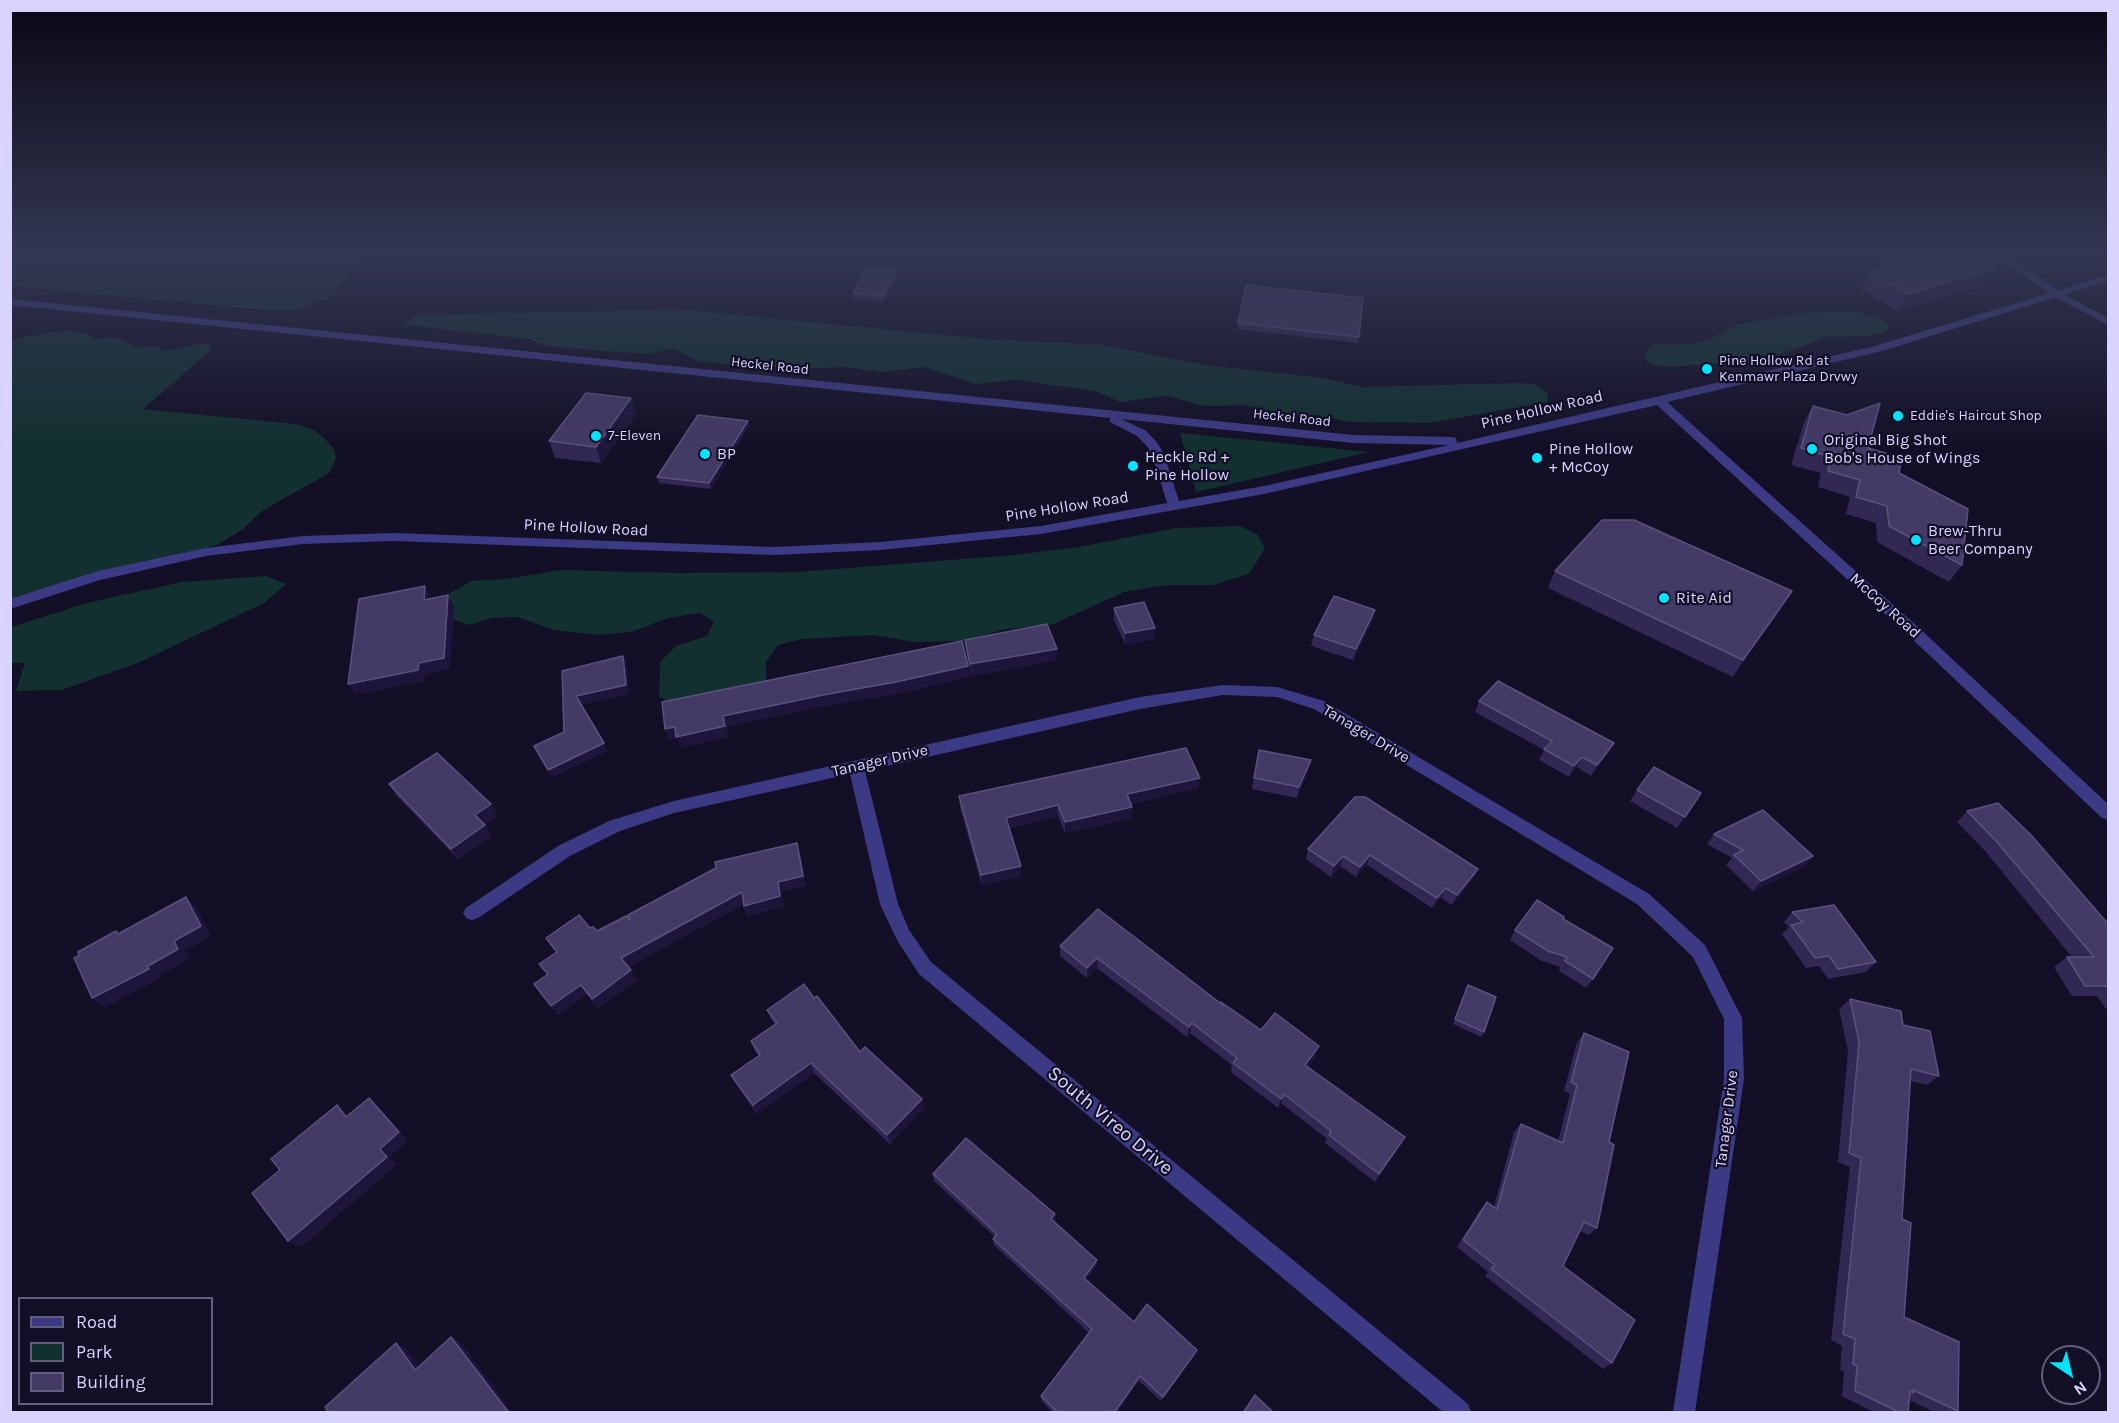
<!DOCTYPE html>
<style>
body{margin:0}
#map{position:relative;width:2119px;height:1423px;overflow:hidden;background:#130f26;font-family:Karla,sans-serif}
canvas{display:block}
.frame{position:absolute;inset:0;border:12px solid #d9d4ff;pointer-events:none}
.legend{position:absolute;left:18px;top:1297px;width:195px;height:108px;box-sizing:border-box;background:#130f26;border:2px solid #625e7d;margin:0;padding:8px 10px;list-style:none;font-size:18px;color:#d9d4ff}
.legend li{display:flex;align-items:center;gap:12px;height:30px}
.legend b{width:30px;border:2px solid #625e7d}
.north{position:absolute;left:2041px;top:1345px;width:60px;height:60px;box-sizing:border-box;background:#130f26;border:2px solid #625e7d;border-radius:50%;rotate:145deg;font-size:16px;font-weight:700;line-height:24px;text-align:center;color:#d9d4ff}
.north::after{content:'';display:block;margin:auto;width:21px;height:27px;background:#00e5ff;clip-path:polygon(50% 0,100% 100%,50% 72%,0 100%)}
</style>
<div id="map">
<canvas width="2119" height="1423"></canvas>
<div class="frame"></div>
<ul class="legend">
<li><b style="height:8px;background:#3d3a85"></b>Road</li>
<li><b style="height:16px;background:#12302f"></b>Park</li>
<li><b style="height:16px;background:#433a66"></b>Building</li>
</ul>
<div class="north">N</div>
</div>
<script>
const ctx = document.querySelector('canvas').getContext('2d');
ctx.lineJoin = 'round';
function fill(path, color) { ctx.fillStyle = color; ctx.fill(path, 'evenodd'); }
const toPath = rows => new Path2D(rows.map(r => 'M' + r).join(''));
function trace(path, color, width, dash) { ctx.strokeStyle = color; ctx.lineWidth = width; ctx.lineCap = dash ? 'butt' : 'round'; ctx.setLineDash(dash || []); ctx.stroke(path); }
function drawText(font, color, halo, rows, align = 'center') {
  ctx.font = font + ' Karla,sans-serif'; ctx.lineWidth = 4.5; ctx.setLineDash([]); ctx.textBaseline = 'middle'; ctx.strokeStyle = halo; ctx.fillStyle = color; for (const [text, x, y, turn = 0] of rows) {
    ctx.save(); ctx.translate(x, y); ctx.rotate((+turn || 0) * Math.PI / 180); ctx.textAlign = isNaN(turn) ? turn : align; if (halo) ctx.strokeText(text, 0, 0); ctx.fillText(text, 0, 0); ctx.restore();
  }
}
fill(toPath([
 [10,252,367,252,331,297,296,310,265,310,11,286],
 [679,309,996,340,1097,344,1206,365,1324,378,1362,387,1521,383,1536,385,1547,392,1548,402,1429,423,1350,422,1315,415,1280,416,1245,405,1205,406,1167,396,1120,402,1096,391,1016,380,975,384,925,367,882,372,845,367,795,369,741,366,699,361,673,348,650,354,603,351,544,346,530,339,404,325,417,315],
 [1852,311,1880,318,1890,327,1884,333,1866,336,1826,337,1793,350,1757,360,1668,367,1655,365,1645,360,1644,354,1651,346,1659,343,1694,344,1710,340,1722,331,1739,324,1806,313],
 [67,330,87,334,95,339,115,337,139,348,156,346,165,351,199,344,211,345,211,350,143,409,296,424,314,430,326,440,334,449,336,459,329,473,262,511,243,529,217,545,11,602,11,339],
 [1180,433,1369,452,1196,492],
 [1240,526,1258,535,1265,549,1249,574,1213,585,1167,585,1124,592,1051,625,1006,629,963,641,916,642,872,635,802,639,778,645,766,662,766,680,753,698,678,705,659,697,660,662,676,646,707,636,714,622,700,613,668,618,631,632,599,635,554,630,518,617,492,618,469,625,452,619,438,609,444,596,472,581,506,579,561,570,678,573,798,572,1014,555,1079,547,1175,528],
 [266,576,286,584,264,603,140,662,62,690,16,691,25,663,11,663,11,627,87,603,182,582]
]), '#12302f');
fill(toPath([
 [2057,291,2108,318,2108,325,2053,296,2052,294,2057,291],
 [1223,685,1277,687,1324,701,1649,894,1705,945,1742,1018,1744,1079,1695,1412,1673,1412,1724,1079,1724,1019,1693,957,1637,904,1314,709,1277,697,1223,695,1140,709,865,771,898,904,909,930,931,962,1468,1404,1471,1412,1443,1412,919,974,897,940,880,904,850,774,674,813,620,831,570,856,478,918,472,920,466,918,463,913,466,908,558,846,609,821,674,801,1140,697,1223,685]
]), '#3d3a85');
fill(toPath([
 [1989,252,2000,252,2058,290,2108,275,2108,281,1882,351,1667,402,1919,628,2108,804,2108,820,2102,818,1909,636,1657,405,1264,494,1041,534,881,550,774,555,394,541,303,544,206,556,100,580,10,609,10,599,98,571,206,548,303,536,394,533,774,547,881,542,1041,526,1167,503,1152,454,1147,446,1137,436,1110,422,1110,418,10,305,10,299,1354,435,1452,437,1456,438,1457,443,1875,346,2049,293,1989,252],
 [1121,419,1354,443,1449,445,1264,486,1179,501,1164,454,1156,441,1145,430,1121,419]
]), '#3d3a85');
fill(toPath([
 [1874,252,1993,252,1984,285,1898,311,1861,290,1870,272,1878,270,1882,262,1888,260],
 [898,276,884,302,854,299,853,293],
 [1238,323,1359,337,1358,343,1237,329],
 [631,398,636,414,601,463,555,458,549,441],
 [1813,406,1899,473,1962,565,1949,582,1877,542,1876,523,1846,514,1850,497,1818,487,1821,473,1791,465,1804,422],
 [748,421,749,426,711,489,659,483,657,477],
 [1555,571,1792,591,1733,677,1548,588],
 [1114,608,1154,639,1125,644,1114,620],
 [1375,610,1372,621,1353,660,1311,646,1314,635],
 [965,640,1057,649,1057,660,971,676,966,651],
 [1479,701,1614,743,1608,753,1591,776,1577,767,1569,777,1539,760,1544,750,1475,712],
 [1259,750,1308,771,1297,798,1252,789],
 [389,784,498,815,484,824,492,836,458,859,396,795],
 [1198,788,1131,804,1132,818,1065,833,1058,816,1009,828,1021,866,1021,876,982,886,960,807,959,796],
 [1637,790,1701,793,1677,828,1630,801],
 [1355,797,1473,879,1452,905,1441,898,1432,908,1367,865,1356,877,1340,866,1331,877,1306,859,1308,849],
 [1967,811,2109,925,2109,1013,2097,996,2072,996,2054,967,2067,957,2072,957,1986,852,1957,822],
 [1714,834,1813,856,1804,867,1753,891,1726,865,1732,858,1707,844],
 [800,853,806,886,781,892,784,906,747,916,743,904,628,967,637,980,598,1008,587,994,558,1015,534,984,547,975,539,964,556,952,546,938,590,928,597,931,630,920],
 [1098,909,1221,1004,1221,1002,1261,1030,1316,1055,1307,1067,1405,1137,1375,1182,1325,1143,1327,1139,1281,1103,1278,1108,1231,1072,1232,1065,1190,1033,1187,1037,1097,968,1087,978,1060,956,1060,946],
 [1792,912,1876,962,1866,972,1828,979,1819,966,1806,968,1782,934,1789,927,1784,922],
 [1563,919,1593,979,1586,988,1559,971,1560,967,1542,961,1510,940,1515,930],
 [1468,985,1484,1032,1481,1037,1453,1024],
 [814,998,860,1052,922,1099,924,1108,890,1144,814,1073,757,1114,736,1084,731,1075,759,1056,755,1051,751,1041,775,1024,771,1019,767,1010],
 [1850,999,1903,1025,1939,1076,1927,1085,1911,1081,1902,1219,1904,1317,1958,1411,1953,1413,1936,1413,1909,1400,1908,1413,1876,1413,1842,1396,1844,1372,1840,1370,1842,1346,1831,1340,1850,1167,1838,1162,1848,1051,1839,1009],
 [1584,1033,1609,1142,1597,1228,1589,1235,1580,1231,1563,1266,1612,1363,1603,1369,1485,1276,1488,1272,1457,1247,1481,1209,1487,1202,1494,1207,1514,1132,1521,1124,1558,1141,1570,1094,1564,1091,1577,1042],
 [933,1174,1055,1214,1056,1221,1055,1222,1097,1266,1086,1280,1134,1322,1197,1350,1195,1355,1161,1401,1139,1381,1116,1413,1053,1413,1041,1400,1041,1396,1089,1333,994,1245,993,1239,995,1237,934,1181]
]), '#312854');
fill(toPath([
 [1995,268,1984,285,1898,311,1908,294],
 [897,270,898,276,884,302,883,296],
 [631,398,636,414,601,463,596,447],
 [748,421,749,426,711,489,709,483],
 [425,586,431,597,430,611,424,600],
 [1792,591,1782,608,1733,677,1743,660],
 [448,595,454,606,450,669,425,674,424,681,355,695,348,684,419,663],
 [1375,610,1372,621,1353,660,1356,649],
 [1155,628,1154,639,1125,644,1125,633],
 [1057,649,1057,660,971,676,970,664],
 [623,656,627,664,629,694,580,705,576,696],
 [968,666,969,677,898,694,825,706,727,727,728,737,680,748,677,738,669,740,665,729,823,695],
 [604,743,608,751,552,778,548,770],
 [1614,743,1608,753,1591,776,1597,765],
 [1582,757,1577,767,1569,777,1574,766],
 [1311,760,1308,771,1297,798,1299,787],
 [1200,778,1198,788,1126,805,1127,794],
 [491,804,498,815,482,825,475,815],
 [1058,805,1058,816,1006,828,1006,818],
 [1132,807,1132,818,1065,833,1065,822],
 [485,825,492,836,458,859,451,849],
 [797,843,800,853,806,886,781,892,784,906,747,916,744,906],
 [1370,855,1367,865,1356,877,1360,867],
 [1343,856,1340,866,1331,877,1334,866],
 [1813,856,1804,867,1753,891,1761,881],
 [1021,866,1021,876,982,886,981,875],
 [1478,869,1473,879,1452,905,1457,895],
 [1446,888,1441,898,1432,908,1437,898],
 [742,892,746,902,626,968,621,958],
 [186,897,197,908,211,936,185,951,189,959,160,976,161,978,104,1008,92,998,148,966,174,941],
 [1097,958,1097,968,1087,978,1087,968],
 [631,970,637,980,598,1008,592,999],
 [581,985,587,994,558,1015,551,1006],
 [1192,1023,1190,1033,1187,1037,1189,1027],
 [1319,1046,1316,1055,1301,1074,1305,1065],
 [811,1063,814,1073,757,1114,753,1105],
 [1285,1095,1281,1103,1278,1108,1281,1099],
 [369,1098,378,1107,408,1141,390,1157,397,1165,300,1248,288,1241,380,1149],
 [922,1099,924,1108,890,1144,887,1135],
 [337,1105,347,1114,356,1125,346,1117],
 [1405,1137,1400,1146,1375,1182,1379,1174],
 [1055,1214,1056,1221,1051,1226,1051,1219],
 [1097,1260,1097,1266,1083,1284,1084,1278],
 [451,1337,461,1343,513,1413,509,1413],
 [396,1343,406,1349,426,1375,415,1370],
 [1197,1350,1195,1355,1161,1401,1163,1397],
 [1140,1376,1139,1381,1116,1413,1114,1413]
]), '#1d163a');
const building = toPath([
 [1915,252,1993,252,1995,268,1908,294,1870,272,1891,266,1882,262,1915,252],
 [867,267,897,270,883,296,853,293,867,267],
 [1246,285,1363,298,1359,337,1238,323,1246,285],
 [586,393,631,398,596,447,549,441,586,393],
 [1880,403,1868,448,1902,458,1899,473,1968,509,1962,565,1889,526,1887,506,1856,497,1860,480,1828,471,1831,457,1801,448,1813,406,1847,415,1880,403],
 [698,415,748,421,709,483,657,477,698,415],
 [1602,520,1634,520,1792,591,1743,660,1555,571,1602,520],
 [425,586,424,600,448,595,444,658,419,663,418,670,348,684,359,599,425,586],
 [1334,596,1375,610,1356,649,1314,635,1334,596],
 [1144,602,1155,628,1125,633,1114,608,1144,602],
 [1047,624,1057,649,970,664,965,640,1047,624],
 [962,641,968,666,896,682,823,695,723,716,725,726,676,737,675,727,665,729,662,702,962,641],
 [623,656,626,685,576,696,604,743,548,770,534,746,564,732,562,671,623,656],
 [1498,681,1614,743,1597,765,1582,757,1574,766,1544,749,1552,741,1479,701,1498,681],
 [1186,748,1200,778,1127,794,1132,807,1065,822,1058,805,1006,818,1021,866,981,875,959,796,1186,748],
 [1259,750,1311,760,1299,787,1254,778,1259,750],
 [437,753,491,804,475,815,485,825,451,849,389,784,437,753],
 [1654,767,1701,793,1685,817,1637,790,1654,767],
 [1355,797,1365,797,1478,869,1457,895,1446,888,1437,898,1370,855,1360,867,1343,856,1334,866,1308,849,1355,797],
 [1998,803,2031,835,2109,925,2109,986,2085,986,2067,957,2094,957,1997,842,1967,811,1998,803],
 [1763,810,1813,856,1761,881,1734,855,1743,850,1714,834,1763,810],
 [797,843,803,876,778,882,780,896,744,906,742,892,621,958,631,970,592,999,581,985,551,1006,534,984,548,974,539,964,557,952,546,938,579,915,590,928,593,927,597,931,626,916,630,920,628,915,716,868,715,862,797,843],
 [186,897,201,926,174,941,178,949,148,966,149,969,92,998,74,958,79,956,78,952,116,931,118,934,186,897],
 [1537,900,1564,917,1563,919,1613,948,1593,979,1565,961,1567,957,1548,951,1515,930,1537,900],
 [1834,905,1876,962,1838,969,1829,956,1815,958,1791,925,1803,922,1792,912,1834,905],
 [1098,909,1224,1006,1221,1002,1261,1030,1275,1013,1319,1046,1305,1065,1405,1137,1379,1174,1329,1135,1331,1131,1285,1095,1281,1099,1233,1063,1237,1058,1192,1023,1189,1027,1097,958,1087,968,1060,946,1098,909],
 [804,984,814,998,817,996,860,1052,865,1047,922,1099,887,1135,811,1063,753,1105,731,1075,760,1055,751,1041,777,1023,767,1010,804,984],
 [1468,985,1496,997,1484,1032,1455,1019,1468,985],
 [1850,999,1901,1011,1903,1025,1930,1031,1939,1076,1911,1069,1902,1219,1911,1223,1904,1317,1959,1342,1958,1411,1913,1390,1913,1393,1910,1391,1908,1413,1901,1413,1855,1391,1857,1366,1853,1364,1855,1339,1843,1334,1861,1158,1849,1153,1859,1042,1850,999],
 [1584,1033,1629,1052,1609,1142,1614,1145,1597,1228,1584,1222,1563,1266,1635,1320,1612,1363,1491,1269,1495,1265,1463,1240,1487,1202,1497,1209,1521,1124,1563,1143,1577,1085,1571,1082,1584,1033],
 [369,1098,399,1132,380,1149,387,1157,288,1241,252,1193,280,1170,271,1159,337,1105,346,1117,369,1098],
 [966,1138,1055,1214,1051,1219,1097,1260,1084,1278,1134,1322,1147,1304,1197,1350,1163,1397,1140,1376,1114,1413,1058,1413,1041,1396,1092,1329,993,1239,997,1234,933,1174,966,1138],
 [451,1337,509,1413,329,1413,325,1407,396,1343,415,1370,451,1337],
 [1255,1395,1274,1413,1243,1413,1255,1395]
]);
fill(building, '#433a66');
trace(building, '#5a527e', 1.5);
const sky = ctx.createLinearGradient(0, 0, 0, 451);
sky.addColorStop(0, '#0a0815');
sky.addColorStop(0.56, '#333752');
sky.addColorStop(1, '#33375200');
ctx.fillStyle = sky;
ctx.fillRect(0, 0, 2119, 451);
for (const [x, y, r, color] of [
 [1707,369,6,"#00e5ff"],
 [1898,416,6,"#00e5ff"],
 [596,436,6,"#00e5ff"],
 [1812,449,6,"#00e5ff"],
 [705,454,6,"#00e5ff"],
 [1537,458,6,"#00e5ff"],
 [1133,466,6,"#00e5ff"],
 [1916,540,6,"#00e5ff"],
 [1664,598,6,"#00e5ff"]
]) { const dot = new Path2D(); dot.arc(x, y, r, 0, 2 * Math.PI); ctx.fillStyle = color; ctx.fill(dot); trace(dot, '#130f26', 2); }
drawText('14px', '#d9d4ff', '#130f26', [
 ["Pine Hollow Rd at",1719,361],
 ["Kenmawr Plaza Drvwy",1719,377],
 ["Eddie's Haircut Shop",1910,416],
 ["7-Eleven",608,436]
], 'left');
drawText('14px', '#d9d4ff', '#130f26', [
 ["Heckel Road",770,366,6],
 ["Heckel Road",1292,418,6]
]);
drawText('16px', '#d9d4ff', '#130f26', [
 ["Pine Hollow Road",1542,410,-13],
 ["Pine Hollow Road",1067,507,-9],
 ["Pine Hollow Road",586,528,3],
 ["McCoy Road",1885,606,42],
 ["Tanager Drive",1366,734,31],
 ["Tanager Drive",880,761,-13],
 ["Tanager Drive",1727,1119,-83]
]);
drawText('16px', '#d9d4ff', '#130f26', [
 ["Original Big Shot",1824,440],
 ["Bob's House of Wings",1824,458],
 ["Pine Hollow",1549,449],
 ["+ McCoy",1549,467],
 ["BP",717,454],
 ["Heckle Rd +",1145,457],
 ["Pine Hollow",1145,475],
 ["Brew-Thru",1928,531],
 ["Beer Company",1928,549],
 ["Rite Aid",1676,598]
], 'left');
drawText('20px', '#d9d4ff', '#130f26', [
 ["South Vireo Drive",1110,1121,40]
]);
</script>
